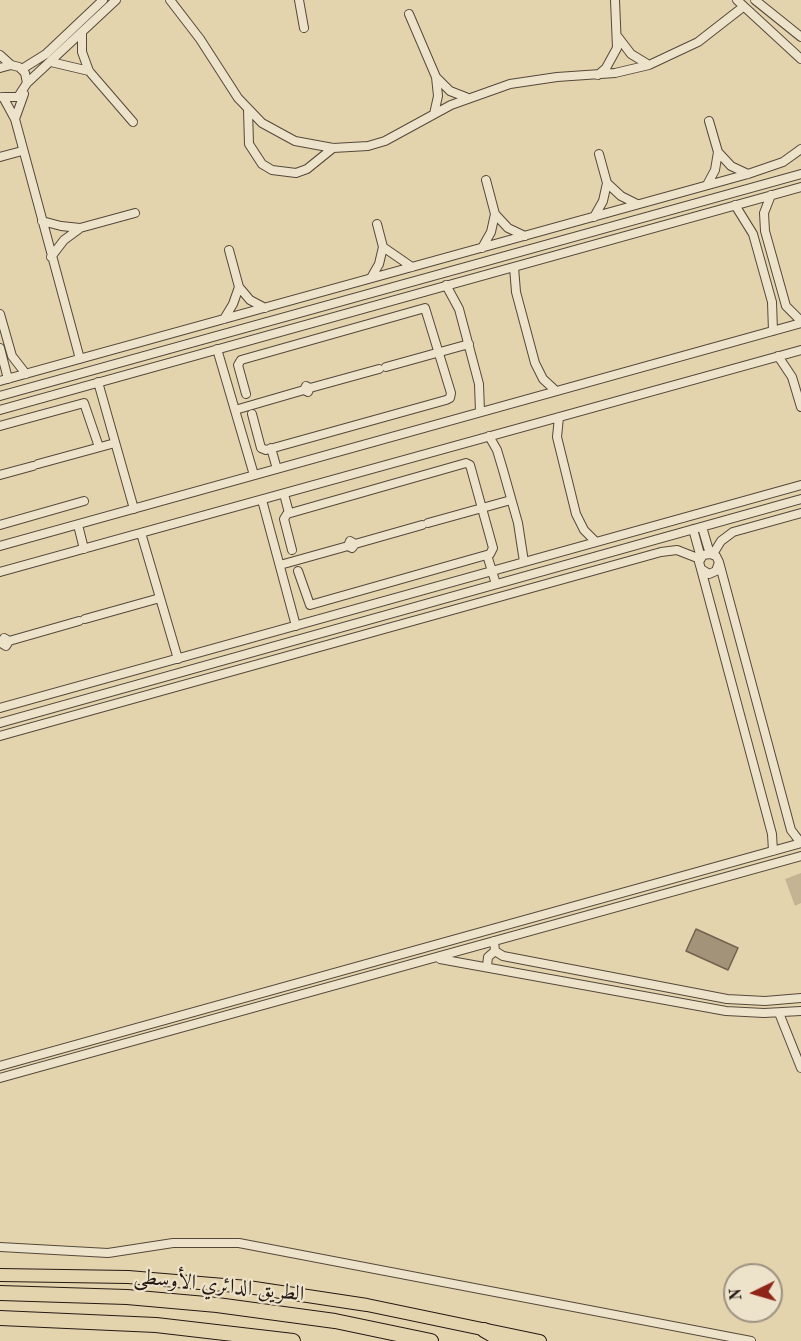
<!DOCTYPE html>
<meta charset="utf-8">
<style>
body{margin:0}
#map{position:relative;width:801px;height:1341px;overflow:hidden;background:#e4d4ae;font-family:"Old Standard TT",serif}
canvas{display:block}
.north{position:absolute;left:723px;top:1263px;width:60px;height:60px;box-sizing:border-box;background:#ede3ca;border:2px solid #9d9281;border-radius:50%;rotate:265deg;font-size:16px;font-weight:700;line-height:24px;text-align:center;color:#251913}
.north::after{content:'';display:block;margin:auto;width:21px;height:27px;background:#8f2418;clip-path:polygon(50% 0,100% 100%,50% 72%,0 100%)}
</style>
<div id="map">
<canvas width="801" height="1341"></canvas>
<div class="north">N</div>
</div>
<script>
const ctx = document.querySelector('canvas').getContext('2d');
ctx.lineJoin = 'round';
function fill(path, color) { ctx.fillStyle = color; ctx.fill(path, 'evenodd'); }
const toPath = rows => new Path2D(rows.map(r => 'M' + r).join(''));
function trace(path, color, width, dash) { ctx.strokeStyle = color; ctx.lineWidth = width; ctx.lineCap = dash ? 'butt' : 'round'; ctx.setLineDash(dash || []); ctx.stroke(path); }
function drawText(font, color, halo, rows, align = 'center') {
  ctx.font = font + ' "Old Standard TT",Amiri,serif'; ctx.lineWidth = 4.5; ctx.setLineDash([]); ctx.textBaseline = 'middle'; ctx.strokeStyle = halo; ctx.fillStyle = color; for (const [text, x, y, turn = 0] of rows) {
    ctx.save(); ctx.translate(x, y); ctx.rotate((+turn || 0) * Math.PI / 180); ctx.textAlign = isNaN(turn) ? turn : align; if (halo) ctx.strokeText(text, 0, 0); ctx.fillText(text, 0, 0); ctx.restore();
  }
}
fill(toPath([
 [801,873,801,903,795,906,785,879]
]), '#c4b494');
const water = toPath([
 [696,929,738,948,728,970,686,951,696,929]
]);
fill(water, '#a39479');
trace(water, '#716350', 1.5);
const minor = toPath([
 [170,0,200,39,238,98,262,123,295,141,333,148,368,146,385,141,451,105,510,84,557,77,615,73,649,65,698,42,743,7],
 [299,0,304,28],
 [737,0,801,59],
 [755,0,801,37],
 [409,14,436,77,438,96,434,114],
 [82,32,82,52,89,71,133,122],
 [618,37,631,54,649,65],
 [0,55,11,65],
 [51,62,89,71],
 [0,68,11,65,19,67,25,73,27,83,18,97,2,97],
 [22,69,46,54,103,0],
 [598,75,606,68,617,48,615,0],
 [437,78,450,91,468,98],
 [27,83,116,0],
 [3,97,15,119,80,359],
 [248,110,249,144,262,164,272,170,296,173,307,169,333,148],
 [15,119,24,94],
 [718,152,731,166,748,174],
 [0,157,22,151],
 [486,180,495,214,508,228,525,236],
 [607,183,621,196,637,204],
 [707,185,715,170,718,152,709,121],
 [771,195,764,213,765,231,786,306,801,321],
 [735,205,753,234,772,302,773,331],
 [594,217,603,201,607,183,599,154],
 [42,221,61,226,80,228,135,213],
 [383,247,412,267],
 [482,248,491,232,495,214],
 [229,250,239,287,250,300,265,308],
 [51,257,64,240,79,229],
 [514,267,516,292,535,363,543,379,556,391],
 [371,278,379,264,383,247,377,224],
 [446,285,459,309,479,384,480,412],
 [0,314,12,356,26,374],
 [224,319,233,304,239,287],
 [0,348,8,379],
 [217,349,254,475],
 [778,356,792,377,801,407],
 [386,367,469,344],
 [0,381,748,174,783,162,801,149],
 [98,382,134,509],
 [310,388,306,386,304,390,308,392,310,388,379,369],
 [246,394,238,365,241,360,425,308,451,393,450,398,446,400,266,450,261,448,252,414],
 [0,396,801,174],
 [0,410,801,187],
 [235,410,304,390],
 [559,417,557,437,576,514,584,530,596,542],
 [0,426,84,403,99,447],
 [489,436,497,450,503,470,518,523,524,562],
 [271,448,277,469],
 [38,464,115,443],
 [0,475,33,466],
 [284,494,289,513],
 [262,500,296,626],
 [428,523,511,500],
 [0,525,84,501],
 [78,525,84,549],
 [702,527,710,554,716,556,719,562,716,571,709,574,701,569,699,562,703,555,710,554],
 [693,529,701,558],
 [141,533,178,659],
 [355,544,350,541,348,546,352,548,355,544,422,525],
 [0,546,801,323],
 [292,550,284,519,287,514,466,463,470,465,493,548,490,554,310,605,298,571],
 [713,554,721,541,733,532,801,513],
 [487,555,496,584],
 [719,562,791,830,801,843],
 [280,565,348,546],
 [701,569,772,834,773,851],
 [0,572,801,350],
 [85,619,160,598],
 [9,641,4,638,1,643,6,646,9,641,79,621],
 [0,708,801,485],
 [0,723,801,499],
 [0,736,661,552,677,550,700,559],
 [494,941,495,951,503,956,727,999,765,1001,801,998],
 [440,959,726,1011,764,1013,801,1011],
 [487,966,488,957,495,951],
 [779,1013,801,1068],
 [0,1066,801,843],
 [0,1078,801,856],
 [0,1247,108,1253,173,1243,239,1243,751,1341]
]);
const trunk = toPath([
 [0,1275,128,1277,248,1287,367,1305,540,1341]
]);
const motorway = toPath([
 [0,1293,127,1297,217,1305,335,1321,431,1341],
 [0,1318,156,1325,293,1341],
 [484,1330,503,1341]
]);
trace(minor, '#55483a', 10);
trace(trunk, '#251913', 14);
trace(motorway, '#251913', 16);
trace(minor, '#ede3ca', 8);
trace(trunk, '#e4d4ae', 12);
trace(motorway, '#e4d4ae', 14);
drawText('21px', '#251913', '#ede3ca', [
 ["الطريق الدائري الأوسطى",219,1286,6]
]);
</script>
